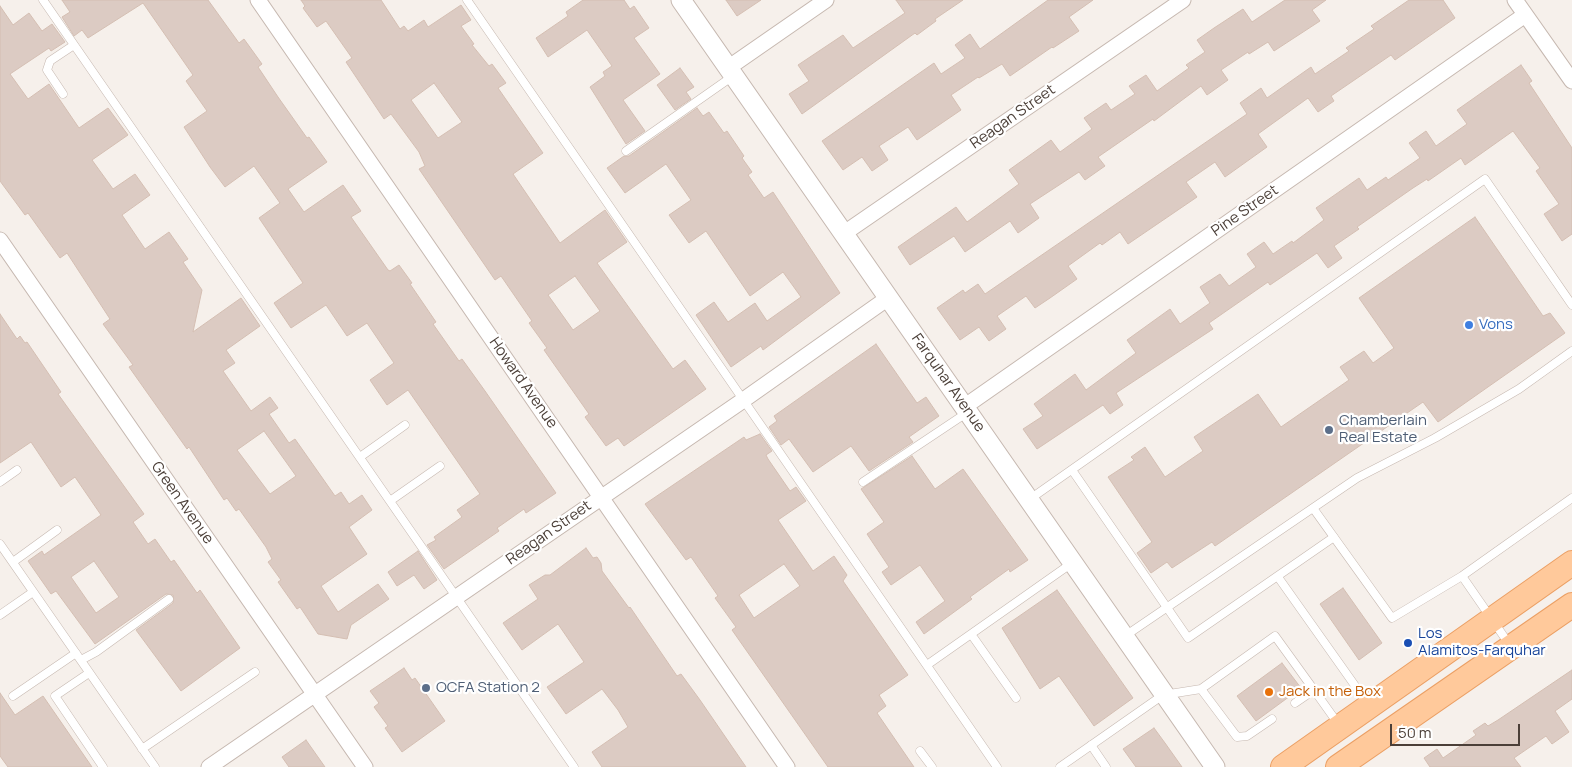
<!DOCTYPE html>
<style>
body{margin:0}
#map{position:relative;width:1572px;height:767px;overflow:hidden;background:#f6f0eb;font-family:Manrope,sans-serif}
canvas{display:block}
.scale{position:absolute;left:1390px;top:724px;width:130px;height:22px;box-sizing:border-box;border:2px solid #4b3f38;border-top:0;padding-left:6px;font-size:15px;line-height:18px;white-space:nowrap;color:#4b3f38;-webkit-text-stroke:4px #fff;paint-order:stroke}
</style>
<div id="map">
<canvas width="1572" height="767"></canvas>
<div class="scale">50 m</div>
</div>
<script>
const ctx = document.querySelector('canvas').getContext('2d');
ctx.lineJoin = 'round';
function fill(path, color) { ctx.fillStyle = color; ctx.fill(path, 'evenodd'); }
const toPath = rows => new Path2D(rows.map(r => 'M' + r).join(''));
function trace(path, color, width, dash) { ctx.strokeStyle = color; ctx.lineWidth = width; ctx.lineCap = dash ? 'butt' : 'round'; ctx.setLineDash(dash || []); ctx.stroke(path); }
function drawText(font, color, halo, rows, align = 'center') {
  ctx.font = font + ' Manrope,sans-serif'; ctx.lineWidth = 4.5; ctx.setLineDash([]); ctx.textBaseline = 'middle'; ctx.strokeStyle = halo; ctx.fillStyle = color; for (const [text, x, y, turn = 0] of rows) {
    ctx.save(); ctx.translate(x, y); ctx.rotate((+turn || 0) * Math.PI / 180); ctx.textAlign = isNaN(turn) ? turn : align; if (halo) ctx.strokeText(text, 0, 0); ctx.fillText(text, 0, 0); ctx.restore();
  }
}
const building = toPath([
 [62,0,208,0,239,43,244,39,262,64,258,67,278,97,307,138,309,137,327,162,288,189,304,212,343,185,361,211,351,217,388,270,390,271,399,265,412,283,410,284,436,322,433,324,459,361,462,359,485,391,556,493,526,513,524,509,497,528,499,531,444,569,427,545,436,540,434,537,462,517,457,510,480,494,408,390,387,405,370,380,394,363,367,323,347,336,326,305,291,328,274,303,303,283,259,218,280,203,254,166,225,187,210,167,184,127,207,111,186,81,193,75,143,3,88,38,82,30,74,36,62,17,70,12,62,0],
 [301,0,381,0,400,29,404,26,408,31,424,20,428,27,461,5,471,20,461,26,474,44,472,45,489,66,492,64,506,83,498,88,543,153,513,174,560,243,605,210,627,242,597,263,673,369,685,360,706,389,624,446,618,438,606,446,585,417,589,414,544,350,547,348,529,323,532,321,501,276,495,280,419,169,425,166,419,152,391,114,384,119,346,62,352,58,326,21,317,27,303,8,305,6,301,0],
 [434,83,462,122,438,138,411,100,434,83],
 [575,276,600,311,573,330,548,295,575,276],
 [583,0,624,0,630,9,634,6,649,28,634,38,660,74,623,100,645,131,626,144,590,87,605,76,603,72,612,66,587,30,548,57,536,38,568,16,566,12,583,0],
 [726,0,761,0,737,16,726,0],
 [896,0,963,0,935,19,936,21,917,35,915,33,802,114,789,94,809,81,798,65,843,35,853,48,905,13,896,0],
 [1048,0,1093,0,1069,17,1079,31,1053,48,1052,47,1010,76,1002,64,979,78,978,77,951,95,961,110,917,140,908,127,879,146,888,160,872,171,862,157,843,170,822,141,934,63,941,74,965,58,955,45,970,34,980,49,1048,0],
 [1285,0,1326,0,1312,10,1320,21,1274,51,1268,42,1249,54,1248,52,1221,70,1228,80,1207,95,1201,86,1154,121,1153,119,1098,157,1105,166,1085,180,1079,172,1030,204,1039,218,1018,233,1010,221,965,252,954,236,910,265,898,247,956,207,967,222,1019,184,1009,170,1051,140,1060,152,1092,129,1084,118,1106,103,1111,110,1135,94,1129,86,1146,75,1157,91,1189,68,1186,65,1205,52,1197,40,1214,28,1243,9,1252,22,1285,0],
 [1409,0,1443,0,1455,18,1395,60,1391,55,1331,96,1334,101,1318,112,1308,98,1258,134,1267,147,1225,177,1215,162,1186,182,1197,197,1128,244,1120,232,1102,245,1100,243,1068,266,1077,279,1050,298,1035,308,1026,296,997,316,1006,329,989,341,979,327,960,340,937,308,963,290,965,293,978,284,985,294,1247,114,1240,103,1261,88,1267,98,1311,67,1315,74,1349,51,1346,48,1374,29,1371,26,1409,0],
 [0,6,13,25,29,13,42,31,52,24,65,42,51,51,49,48,10,74,28,99,49,84,79,128,108,108,128,135,92,160,113,189,135,174,150,195,122,215,145,249,169,232,188,259,183,262,202,290,193,332,241,298,260,326,226,350,235,363,223,371,251,411,270,397,278,408,269,414,289,443,295,439,335,496,341,492,349,504,362,495,372,510,349,527,367,554,321,586,338,612,378,584,389,599,351,625,347,639,318,634,300,607,297,609,278,582,281,580,268,562,272,559,266,547,239,509,236,511,227,498,224,500,189,447,187,449,129,367,133,365,103,324,110,319,67,253,60,258,28,213,25,215,0,181,0,6],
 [264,431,296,476,270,494,237,450,264,431],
 [1521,65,1532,81,1529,83,1572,148,1572,234,1562,241,1544,214,1559,204,1536,171,1540,168,1513,131,1465,165,1461,158,1428,181,1427,179,1413,188,1357,227,1359,229,1334,246,1342,258,1328,268,1317,253,1270,285,1268,282,1209,323,1213,329,1116,393,1123,405,1110,414,1103,405,1037,449,1023,429,1043,416,1034,404,1075,374,1086,390,1136,353,1127,340,1170,309,1180,324,1210,303,1200,287,1220,274,1229,286,1256,267,1247,254,1264,242,1273,254,1292,241,1293,243,1324,220,1316,208,1359,178,1367,190,1386,177,1388,180,1420,158,1409,143,1426,131,1436,146,1467,124,1457,110,1521,65],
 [680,68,694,87,686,92,691,99,675,110,657,85,680,68],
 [697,108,703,116,709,112,724,133,727,131,744,156,742,158,752,172,748,175,764,198,773,192,840,293,763,350,761,346,731,367,696,315,714,302,728,322,755,303,767,321,801,297,783,272,750,296,706,231,689,243,669,215,691,200,666,164,625,193,607,168,624,156,629,156,697,108],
 [1475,217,1543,316,1550,313,1565,333,1438,422,1423,402,1215,546,1212,542,1172,568,1167,562,1151,573,1137,553,1152,542,1108,477,1134,460,1131,457,1145,447,1165,477,1203,451,1194,437,1258,394,1281,427,1349,380,1340,367,1364,351,1373,363,1394,348,1359,298,1475,217],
 [0,314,17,339,20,336,25,343,27,342,61,392,58,394,144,514,133,522,148,544,155,539,171,562,174,560,197,593,200,590,240,648,181,691,136,630,173,603,173,595,166,594,95,644,56,591,51,594,28,561,42,551,44,555,101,515,75,477,61,487,31,442,0,463,0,314],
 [94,561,119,597,96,613,71,577,94,561],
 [876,344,917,403,926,397,939,416,909,437,913,442,869,471,851,446,813,472,789,439,781,445,769,427,777,421,774,416,876,344],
 [760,434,772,451,766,455,768,459,790,491,796,487,806,501,778,520,813,571,834,556,847,575,843,581,908,675,879,695,886,706,877,713,914,767,828,767,732,630,736,627,715,598,718,596,691,557,686,560,645,504,744,437,746,440,760,434],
 [784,564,800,586,754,618,739,595,784,564],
 [912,456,935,489,963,469,1028,560,1010,572,1009,569,970,597,972,599,924,634,916,622,945,601,920,565,891,585,882,572,889,567,867,534,884,522,861,489,912,456],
 [586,548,593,558,597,557,601,563,602,571,629,608,630,607,677,676,681,674,700,700,746,767,602,767,592,752,628,727,618,710,602,689,566,714,547,687,584,662,558,624,522,650,503,623,538,599,529,585,545,575,550,575,586,548],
 [418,551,437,580,424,589,414,575,397,586,388,572,418,551],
 [1343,588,1382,643,1359,660,1320,604,1343,588],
 [1057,590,1133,698,1094,726,1059,676,1040,689,1002,628,1057,590],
 [1282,663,1301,688,1256,721,1237,696,1282,663],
 [404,668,412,680,415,678,445,721,402,752,385,728,388,726,374,707,379,703,370,691,404,668],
 [1572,670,1572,699,1555,711,1569,732,1552,744,1546,736,1514,758,1521,767,1430,767,1424,758,1437,749,1443,758,1476,735,1473,731,1485,723,1488,726,1498,720,1572,670],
 [0,693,15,715,43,696,92,767,8,767,0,756,0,693],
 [1154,728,1165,743,1182,767,1136,767,1123,749,1154,728],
 [306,740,325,767,289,767,282,757,306,740]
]);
fill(building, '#dccbc3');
trace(building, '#d4beb2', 1);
const service = toPath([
 [43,0,574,767],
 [467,0,997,767],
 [63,94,47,70,50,61,74,45],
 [626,151,733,76],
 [360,457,405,425],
 [1072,470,1188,638,1334,537],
 [0,482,17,470],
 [863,482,968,412],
 [1030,499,1485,179,1572,305],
 [390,501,440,466],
 [1313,508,1392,618,1462,576,1572,498],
 [0,544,155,767],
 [13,562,57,530],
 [1462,576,1509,644],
 [1278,577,1368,704],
 [0,615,33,592],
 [971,634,1016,698],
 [1125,636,1357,478,1435,438,1519,389,1572,351],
 [81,660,96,652,169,599],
 [927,665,1072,563],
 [89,673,55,696,103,767],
 [1201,689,1237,737,1247,736,1272,719],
 [1314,690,1339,725],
 [13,696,76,653],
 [1091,745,1106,767],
 [142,749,255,672],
 [920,751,932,767],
 [1060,767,1163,695,1201,689,1275,636,1314,690,1295,703]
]);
const minor = toPath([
 [258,0,787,767],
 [1515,0,1572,81],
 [728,68,826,0],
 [843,234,1183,0],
 [0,240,365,767],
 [964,407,1525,15],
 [209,767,742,401,888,298]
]);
const tertiary = toPath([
 [681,0,1215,767]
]);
const primary = toPath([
 [1283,767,1572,563],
 [1338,767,1572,605]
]);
trace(service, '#c6b8b0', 9);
trace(minor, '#c6b8b0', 17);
trace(tertiary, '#c6b8b0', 21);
trace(primary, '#eb9f64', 26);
trace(service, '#fff', 8);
trace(minor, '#fff', 15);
trace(tertiary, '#fff', 19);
trace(primary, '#ffc99b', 24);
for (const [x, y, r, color] of [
 [1469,325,5,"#3f7fe0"],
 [1329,430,5,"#5c6f8a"],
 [1408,643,5,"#1a4fb4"],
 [426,688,5,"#5c6f8a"],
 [1269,692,5,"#e8710a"]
]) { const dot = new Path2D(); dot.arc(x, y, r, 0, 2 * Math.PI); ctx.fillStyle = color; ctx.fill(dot); trace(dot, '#fff', 2); }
drawText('15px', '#4b3f38', '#fff', [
 ["Reagan Street",1013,117,-35],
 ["Pine Street",1245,211,-35],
 ["Howard Avenue",523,383,55],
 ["Farquhar Avenue",948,383,55],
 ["Green Avenue",182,503,55],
 ["Reagan Street",549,533,-35]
]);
drawText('15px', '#366cbe', '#fff', [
 ["Vons",1479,325]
], 'left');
drawText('15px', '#4e5e75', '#fff', [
 ["Chamberlain",1339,421],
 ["Real Estate",1339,438],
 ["OCFA Station 2",436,688]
], 'left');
drawText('15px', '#164399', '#fff', [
 ["Los",1418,634],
 ["Alamitos-Farquhar",1418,651]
], 'left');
drawText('15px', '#c56008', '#fff', [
 ["Jack in the Box",1279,692]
], 'left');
</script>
